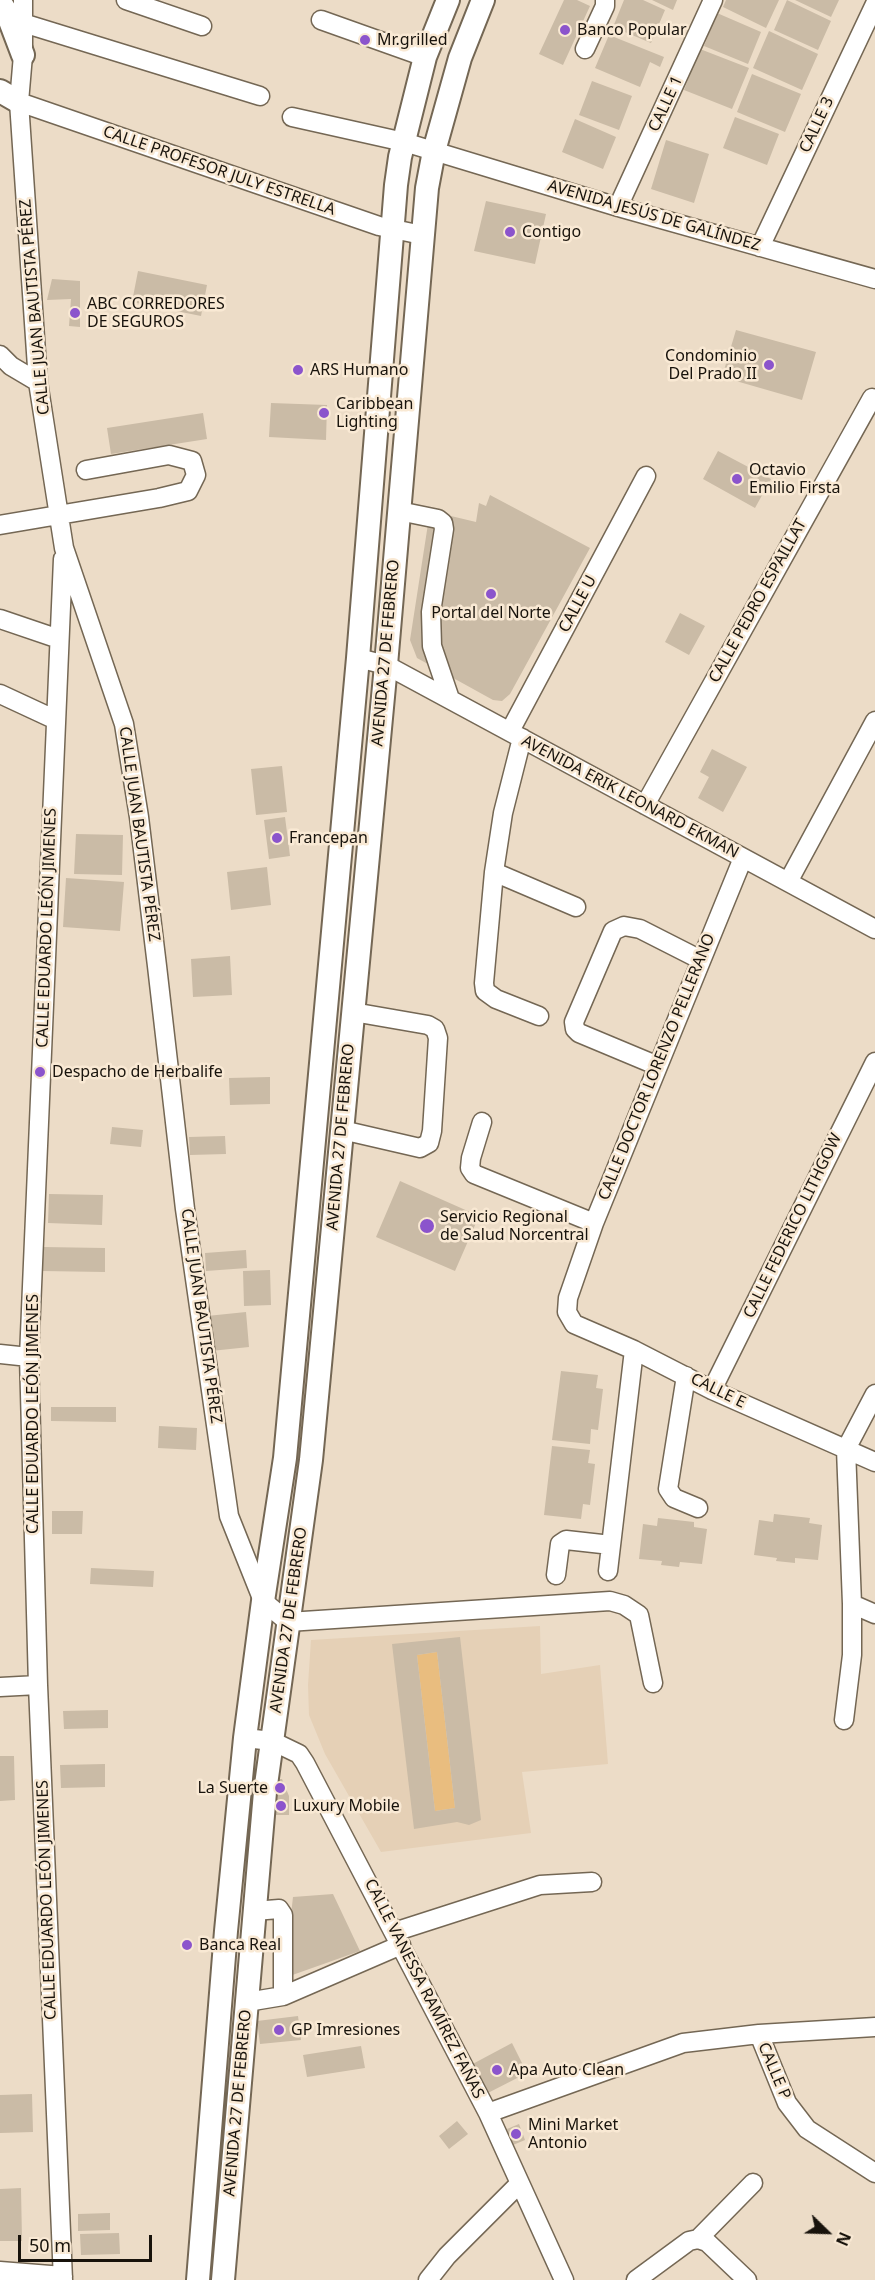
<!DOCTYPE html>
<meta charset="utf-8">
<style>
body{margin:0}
#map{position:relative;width:875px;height:2280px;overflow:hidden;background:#ecdcc7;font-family:"Noto Sans",sans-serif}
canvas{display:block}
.north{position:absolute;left:797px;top:2202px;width:60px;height:60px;-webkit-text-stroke:4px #f9e9d4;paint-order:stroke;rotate:113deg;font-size:16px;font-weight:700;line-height:24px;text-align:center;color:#18130c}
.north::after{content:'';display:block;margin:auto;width:21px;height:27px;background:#18130c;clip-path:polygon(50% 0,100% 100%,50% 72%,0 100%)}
.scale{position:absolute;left:18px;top:2235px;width:134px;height:27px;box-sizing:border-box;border:3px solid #18130c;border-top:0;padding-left:8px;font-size:18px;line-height:21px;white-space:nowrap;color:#18130c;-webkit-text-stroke:4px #f9e9d4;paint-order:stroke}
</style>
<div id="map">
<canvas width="875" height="2280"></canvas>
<div class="north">N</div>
<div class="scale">50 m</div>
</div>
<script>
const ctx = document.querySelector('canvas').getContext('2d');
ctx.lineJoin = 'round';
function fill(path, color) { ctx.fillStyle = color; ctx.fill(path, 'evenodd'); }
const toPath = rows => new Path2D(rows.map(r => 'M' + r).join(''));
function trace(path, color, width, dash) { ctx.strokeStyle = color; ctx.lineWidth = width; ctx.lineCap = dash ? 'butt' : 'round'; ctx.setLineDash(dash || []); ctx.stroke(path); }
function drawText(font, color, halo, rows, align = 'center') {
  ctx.font = font + ' "Noto Sans",sans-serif'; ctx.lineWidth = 5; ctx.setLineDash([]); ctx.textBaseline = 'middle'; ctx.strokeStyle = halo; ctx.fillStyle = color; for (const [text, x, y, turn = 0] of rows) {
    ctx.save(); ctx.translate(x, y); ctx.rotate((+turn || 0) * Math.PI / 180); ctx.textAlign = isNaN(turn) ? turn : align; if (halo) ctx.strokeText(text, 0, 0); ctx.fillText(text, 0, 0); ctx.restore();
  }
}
fill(toPath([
 [540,1626,541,1674,600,1665,608,1764,522,1772,531,1833,381,1852,325,1754,309,1715,308,1685,311,1640]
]), '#e5d0b6');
fill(toPath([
 [437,1652,455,1808,435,1811,417,1655]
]), '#e9bd7f');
fill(toPath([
 [564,0,577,0,590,6,563,65,539,54],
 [624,0,643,0,665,10,651,43,613,27],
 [652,0,677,0,673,10],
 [726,0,779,0,766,28,723,7],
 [787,0,831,21,818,50,774,30],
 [795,0,839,0,831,17],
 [717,13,761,32,748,64,704,46],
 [769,31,818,54,802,90,753,68],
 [609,35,664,57,660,67,650,62,640,87,595,68],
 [700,49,749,68,732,109,684,90],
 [752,74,801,94,785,132,737,112],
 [592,81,632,96,619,130,579,115],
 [735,117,779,134,767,165,723,148],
 [575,119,616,137,603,169,562,152],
 [666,140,709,154,694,203,651,189],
 [486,201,546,214,535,264,474,251],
 [138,271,207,285,201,316,132,302],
 [52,279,80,281,80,327,69,326,71,299,47,300],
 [736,330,816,352,802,400,722,377],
 [271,403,327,405,326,440,269,437],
 [203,413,207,439,111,454,107,428],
 [718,451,771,479,755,508,703,479],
 [490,495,590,548,510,694,502,701,493,700,417,658,410,640,430,511,476,522,479,503,486,506],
 [680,613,705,626,689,655,665,642],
 [712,749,747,767,723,812,698,798,709,777,700,772],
 [282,766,287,812,256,815,251,769],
 [285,817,290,856,269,859,264,820],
 [76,834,123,835,122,875,74,874],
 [267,867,271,905,231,910,227,872],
 [66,878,124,882,120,931,63,927],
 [230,956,232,995,193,997,191,959],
 [270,1077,270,1104,230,1105,229,1078],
 [112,1127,143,1130,141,1147,110,1144],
 [225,1136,226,1154,190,1155,189,1137],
 [400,1181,479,1216,455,1271,376,1237],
 [49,1194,103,1195,102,1225,48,1223],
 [43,1247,105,1248,105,1272,42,1271],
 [246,1250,247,1268,206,1271,205,1253],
 [270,1270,271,1305,244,1306,243,1271],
 [246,1312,249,1347,211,1351,207,1316],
 [561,1371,598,1375,596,1388,603,1389,598,1430,591,1429,590,1444,552,1440],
 [51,1407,116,1407,116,1422,51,1421],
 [159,1426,197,1428,196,1450,158,1448],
 [552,1446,590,1450,588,1463,595,1464,590,1505,583,1504,581,1519,544,1515],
 [52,1511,83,1511,82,1534,52,1534],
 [774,1514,810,1518,809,1523,822,1525,818,1560,795,1558,795,1563,776,1561,777,1558,754,1555,759,1520,773,1522],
 [658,1518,694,1522,694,1527,707,1529,702,1564,680,1562,679,1567,661,1565,662,1561,639,1559,643,1524,657,1526],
 [91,1568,154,1571,153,1587,90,1584],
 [460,1637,481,1820,469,1825,457,1822,414,1829,392,1644],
 [437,1652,455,1808,435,1811,417,1655],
 [108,1710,108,1728,64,1729,63,1711],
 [0,1756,14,1756,15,1800,0,1801],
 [105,1764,105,1787,61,1788,60,1765],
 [277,1779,282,1779,289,1796,289,1815,272,1815],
 [333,1894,360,1951,284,1978,293,1897],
 [182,1940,193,1941,192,1950,182,1949],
 [298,2016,301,2040,260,2044,257,2021],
 [512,2043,527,2073,482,2096,467,2067],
 [361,2046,365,2068,307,2077,303,2055],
 [32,2094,33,2132,0,2133,0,2095],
 [457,2121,468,2134,449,2149,439,2136],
 [519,2124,525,2140,513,2145,507,2129],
 [21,2188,22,2241,0,2241,0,2189],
 [110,2213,110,2230,78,2231,78,2214],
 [119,2233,120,2254,81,2255,80,2234]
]), '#cabba6');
const minor = toPath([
 [23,0,23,55,19,102,38,382,64,548,124,724,139,817,157,966,185,1209,229,1516,263,1601,288,1622,610,1601,624,1605,639,1615,653,1683],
 [126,0,202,26],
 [321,20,425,57],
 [23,23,260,96],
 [585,49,605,6,605,0],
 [19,102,379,226,422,235],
 [292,117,404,142,618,207,875,279],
 [618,207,713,0],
 [760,247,875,4],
 [0,355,11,366,38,382],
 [399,511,438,519,443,523,444,529,431,612,432,646,450,699],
 [0,525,159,498,188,491,196,475,192,461,169,455,86,470],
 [0,619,59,639],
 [358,658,386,665,875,929],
 [0,694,56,720],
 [510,731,646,476],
 [522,738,503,813,494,872,484,983,485,991,496,999,539,1016],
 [645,805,872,398],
 [743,858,594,1223,568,1298,567,1312,574,1324,634,1350,712,1390,875,1462],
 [494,872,576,907],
 [788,882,875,721],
 [658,1066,579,1033,575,1029,574,1022,613,931,624,926,640,929,701,960],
 [482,1122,471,1158,470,1168,474,1174,594,1223],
 [342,1130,420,1148,429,1143,432,1131,438,1038,435,1029,428,1025,353,1012],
 [0,1354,29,1357],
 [686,1376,668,1489,674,1498,698,1508],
 [712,1390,875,1062],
 [608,1571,634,1350],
 [556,1575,560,1544,566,1540,611,1545],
 [852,1604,875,1614],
 [0,1687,38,1685],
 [844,1720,852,1655,852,1604,846,1449,875,1394],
 [245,1738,272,1741,299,1754,305,1763,488,2113,564,2280],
 [254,1911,279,1909,283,1915,283,1996],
 [394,1932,540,1885,592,1882],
 [247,2002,283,1996,401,1945],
 [759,2034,787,2103,807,2129,875,2173],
 [488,2113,683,2043,759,2034,875,2027],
 [698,2239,753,2183],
 [0,2271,63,2276],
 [63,2280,38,1685,29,1357,63,559],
 [428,2280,447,2256,519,2184],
 [636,2280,689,2241,698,2239,707,2242,747,2280]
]);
const major = toPath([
 [0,2,7,13,23,55],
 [0,91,19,102],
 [198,2280,226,1931,245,1738,263,1601,285,1458,358,658,396,185,400,157,425,57,448,0],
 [223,2280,265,1792,311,1460,386,665,427,188,434,151,460,58,483,0]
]);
trace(minor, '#746754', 21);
trace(major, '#746754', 26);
trace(minor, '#fff', 18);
trace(major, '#fff', 22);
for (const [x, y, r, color] of [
 [565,30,6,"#8b54cc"],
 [365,40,6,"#8b54cc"],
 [510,232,6,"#8b54cc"],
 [75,313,6,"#8b54cc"],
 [769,365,6,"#8b54cc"],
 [298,370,6,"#8b54cc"],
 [324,413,6,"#8b54cc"],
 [737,479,6,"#8b54cc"],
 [491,594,6,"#8b54cc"],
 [277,838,6,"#8b54cc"],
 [40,1072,6,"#8b54cc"],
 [427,1226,8,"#8b54cc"],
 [280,1788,6,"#8b54cc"],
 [281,1806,6,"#8b54cc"],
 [187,1945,6,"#8b54cc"],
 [279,2030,6,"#8b54cc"],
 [497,2070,6,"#8b54cc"],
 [516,2134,6,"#8b54cc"]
]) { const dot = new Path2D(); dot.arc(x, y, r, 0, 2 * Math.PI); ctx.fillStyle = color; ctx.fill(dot); trace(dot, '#f9e9d4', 2); }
drawText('16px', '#18130c', '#f9e9d4', [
 ["Banco Popular",577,30],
 ["Mr.grilled",377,40],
 ["Contigo",522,232],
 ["ABC CORREDORES",87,304],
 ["DE SEGUROS",87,322],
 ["Condominio",757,356,"right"],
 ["Del Prado II",757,374,"right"],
 ["ARS Humano",310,370],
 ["Caribbean",336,404],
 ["Lighting",336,422],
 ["Octavio",749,470],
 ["Emilio Firsta",749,488],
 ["Portal del Norte",491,613,"center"],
 ["Francepan",289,838],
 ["Despacho de Herbalife",52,1072],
 ["Servicio Regional",440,1217],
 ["de Salud Norcentral",440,1235],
 ["La Suerte",268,1788,"right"],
 ["Luxury Mobile",293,1806],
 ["Banca Real",199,1945],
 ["GP Imresiones",291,2030],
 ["Apa Auto Clean",509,2070],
 ["Mini Market",528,2125],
 ["Antonio",528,2143]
], 'left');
drawText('16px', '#18130c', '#f9e9d4', [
 ["CALLE 1",666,104,-65],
 ["CALLE 3",817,125,-65],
 ["CALLE PROFESOR JULY ESTRELLA",219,171,19],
 ["AVENIDA JESÚS DE GALÍNDEZ",654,216,16],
 ["CALLE JUAN BAUTISTA PÉREZ",35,307,-95],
 ["CALLE PEDRO ESPAILLAT",758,601,-61],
 ["CALLE U",578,604,-62],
 ["AVENIDA 27 DE FEBRERO",386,653,-85],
 ["AVENIDA ERIK LEONARD EKMAN",630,797,28],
 ["CALLE JUAN BAUTISTA PÉREZ",139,834,82],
 ["CALLE EDUARDO LEÓN JIMENES",47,928,-88],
 ["CALLE DOCTOR LORENZO PELLERANO",657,1067,-68],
 ["AVENIDA 27 DE FEBRERO",341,1137,-85],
 ["CALLE FEDERICO LITHGOW",793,1226,-64],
 ["CALLE JUAN BAUTISTA PÉREZ",201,1316,82],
 ["CALLE E",718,1391,26],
 ["CALLE EDUARDO LEÓN JIMENES",33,1414,-90],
 ["AVENIDA 27 DE FEBRERO",289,1620,-82],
 ["CALLE EDUARDO LEÓN JIMENES",47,1900,-92],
 ["CALLE VANESSA RAMÍREZ FAÑAS",424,1989,63],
 ["CALLE P",774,2071,67],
 ["AVENIDA 27 DE FEBRERO",238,2103,-85]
]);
</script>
